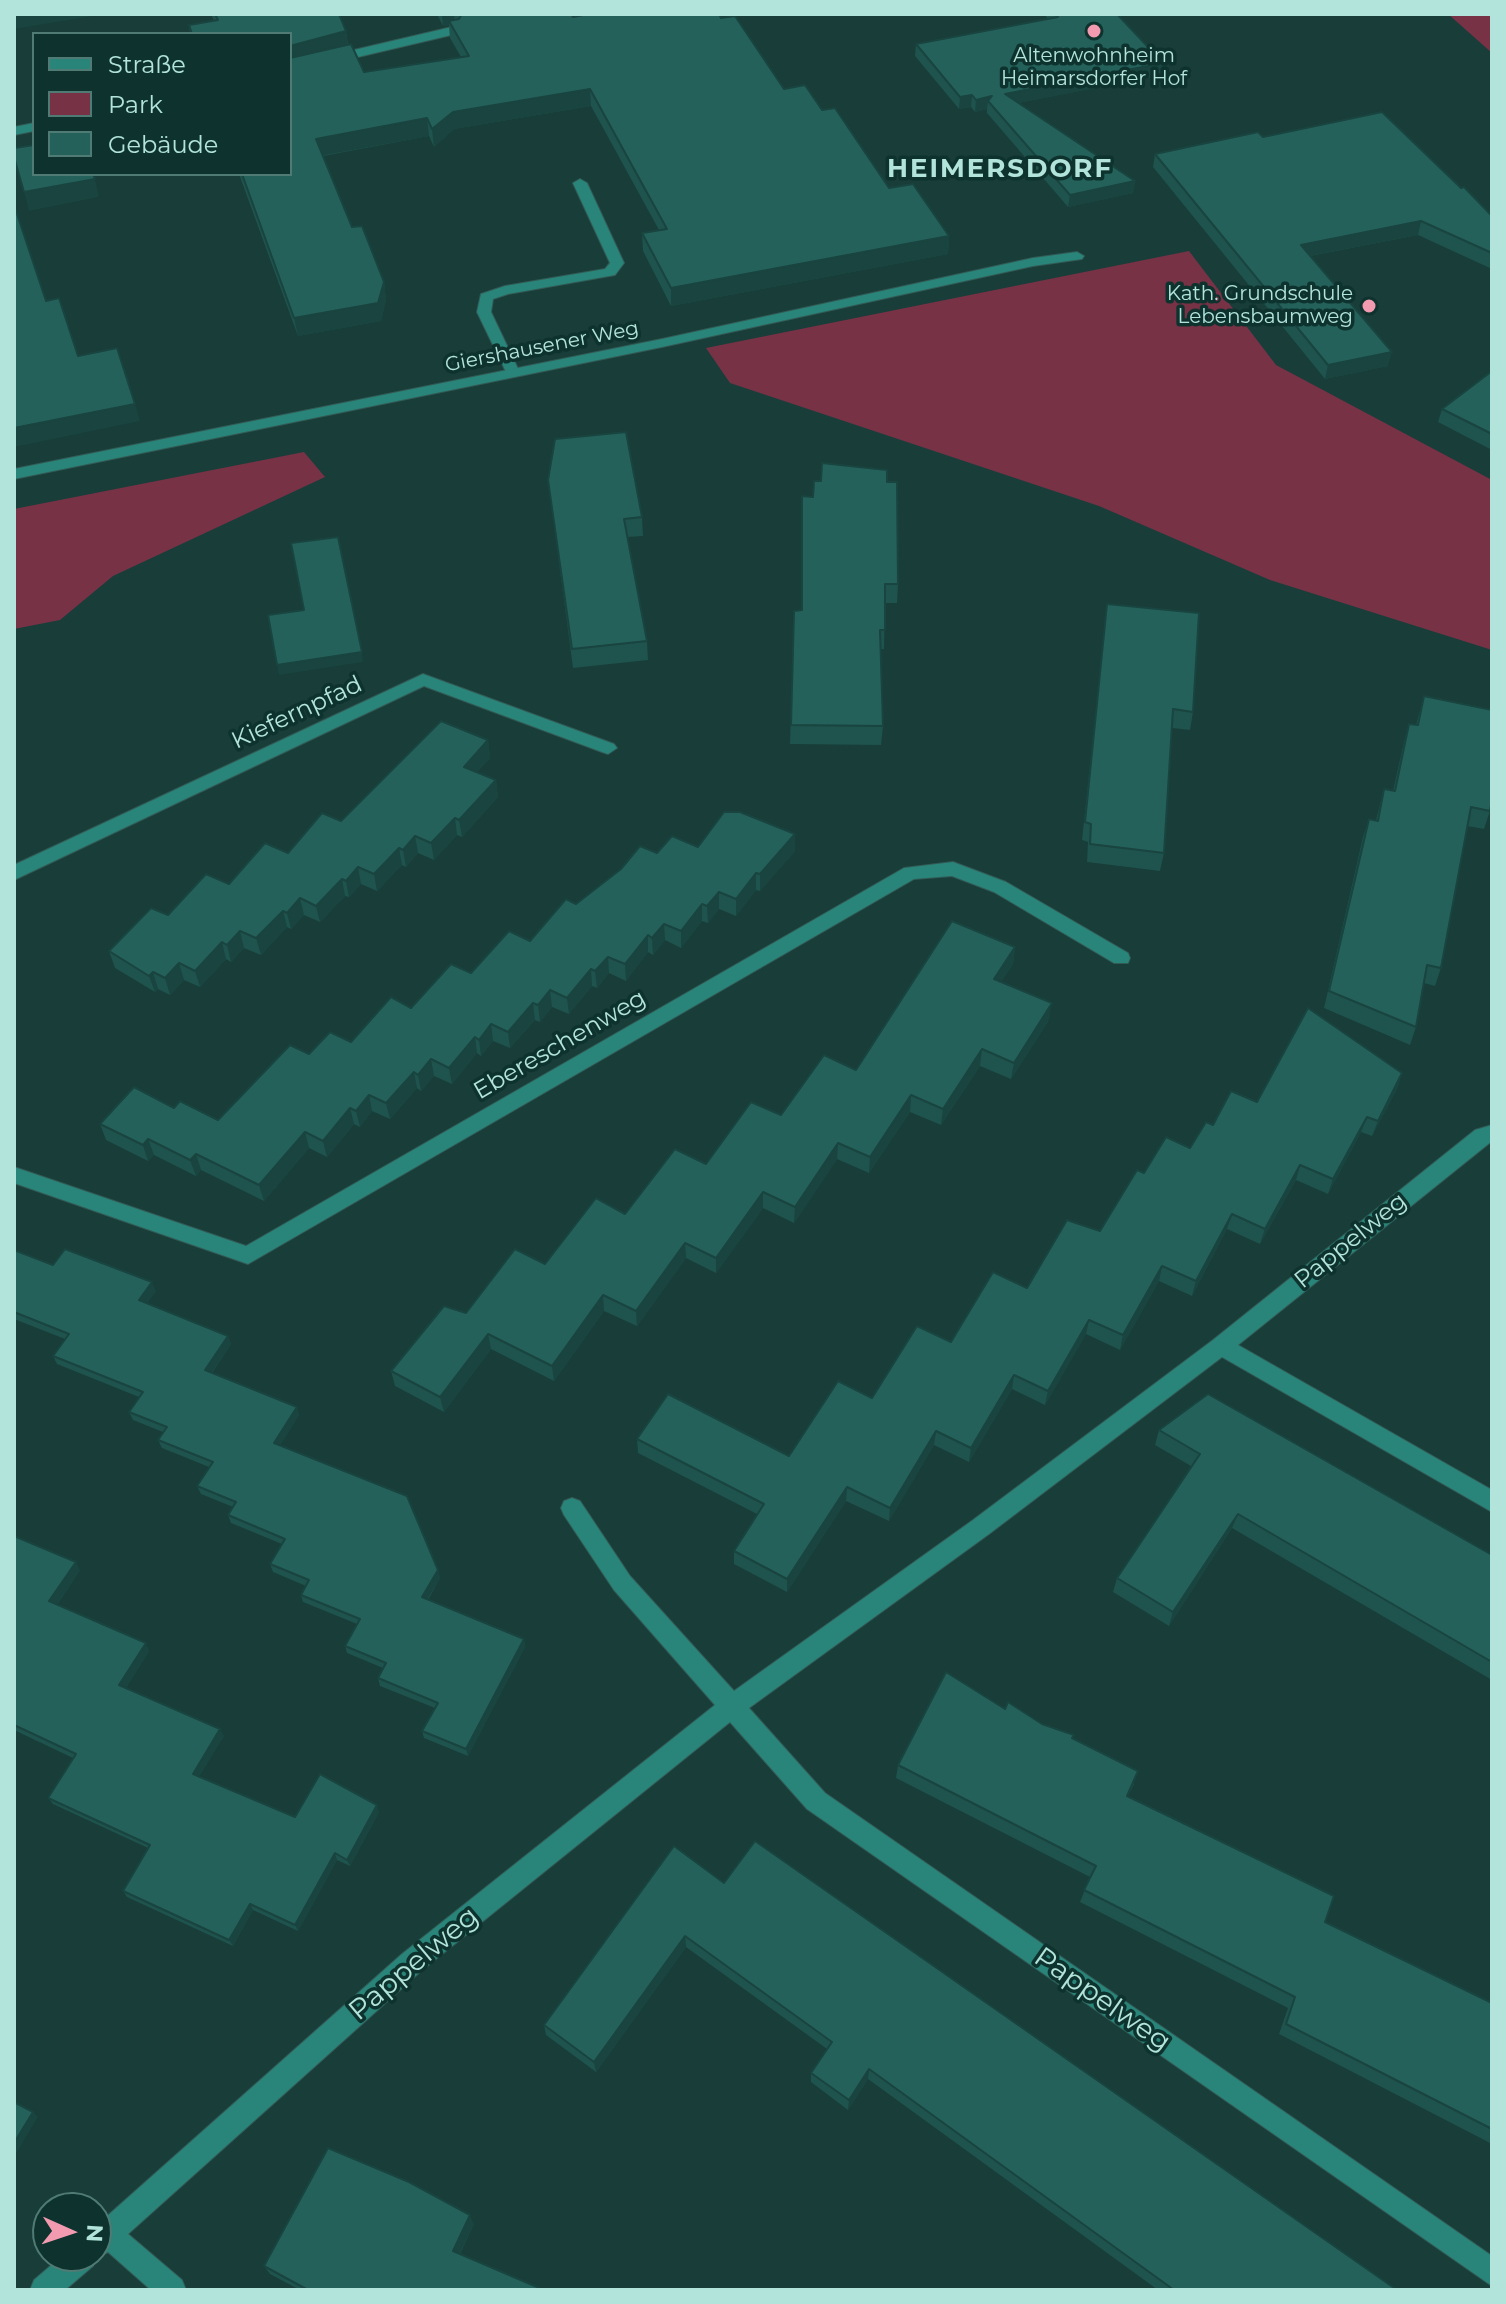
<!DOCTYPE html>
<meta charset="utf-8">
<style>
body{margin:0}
#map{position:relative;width:1506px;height:2304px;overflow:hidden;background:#193d39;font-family:Montserrat,sans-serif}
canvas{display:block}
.frame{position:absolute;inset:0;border:16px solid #b2e4dc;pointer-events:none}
.legend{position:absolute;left:32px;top:32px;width:260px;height:144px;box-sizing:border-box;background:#0e332e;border:2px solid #507a74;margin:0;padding:10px 14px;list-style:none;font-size:24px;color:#b2e4dc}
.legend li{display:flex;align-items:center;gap:16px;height:40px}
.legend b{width:40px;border:2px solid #507a74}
.north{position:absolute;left:32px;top:2192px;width:80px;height:80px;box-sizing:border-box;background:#0e332e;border:2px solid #507a74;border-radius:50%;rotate:93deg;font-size:22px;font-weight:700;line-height:32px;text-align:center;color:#b2e4dc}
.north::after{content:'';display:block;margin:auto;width:28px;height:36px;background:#f29aaf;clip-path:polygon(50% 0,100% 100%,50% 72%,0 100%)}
</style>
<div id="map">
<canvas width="1506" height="2304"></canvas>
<div class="frame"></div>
<ul class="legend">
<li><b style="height:10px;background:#298479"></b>Straße</li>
<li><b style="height:22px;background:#773246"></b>Park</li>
<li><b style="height:22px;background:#24615a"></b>Gebäude</li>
</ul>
<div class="north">N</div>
</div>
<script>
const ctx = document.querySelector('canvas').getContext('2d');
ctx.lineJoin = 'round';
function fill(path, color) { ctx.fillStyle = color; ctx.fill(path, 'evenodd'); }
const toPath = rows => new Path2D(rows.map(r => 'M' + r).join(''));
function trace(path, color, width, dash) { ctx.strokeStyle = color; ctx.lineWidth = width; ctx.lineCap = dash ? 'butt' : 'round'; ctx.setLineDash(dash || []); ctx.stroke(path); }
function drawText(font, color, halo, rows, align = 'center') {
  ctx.font = font + ' Montserrat,sans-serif'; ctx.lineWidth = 7; ctx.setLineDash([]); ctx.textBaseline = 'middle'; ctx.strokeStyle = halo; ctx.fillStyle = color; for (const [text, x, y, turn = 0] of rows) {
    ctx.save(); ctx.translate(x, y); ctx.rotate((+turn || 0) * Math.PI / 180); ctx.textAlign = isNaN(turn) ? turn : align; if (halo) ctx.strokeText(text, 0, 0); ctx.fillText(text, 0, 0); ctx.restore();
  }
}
fill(toPath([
 [1448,14,1492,14,1492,53],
 [1189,251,1276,365,1492,480,1492,650,1270,580,1099,506,730,383,706,348],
 [304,452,325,477,113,576,60,620,14,629,14,509]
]), '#773246');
const service = toPath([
 [580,179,587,183,624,263,615,275,508,294,493,299,491,312,520,373,513,377,508,376,477,312,481,294,505,286,605,269,610,263,573,183,580,179]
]);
const minor = toPath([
 [456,26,462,30,460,33,290,73,290,65,456,26],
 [34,123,34,131,14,135,14,127,34,123],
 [1077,252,1084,256,1082,259,1033,266,662,347,14,479,14,469,662,339,1033,258,1077,252],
 [423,674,614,744,617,748,608,754,602,752,424,686,14,880,14,865,423,674],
 [953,862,1006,882,1128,953,1130,958,1128,963,1114,963,994,892,952,876,914,879,248,1264,14,1183,14,1167,246,1246,904,868,953,862],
 [1492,1125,1492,1141,1238,1345,1492,1490,1492,1512,1222,1357,989,1534,749,1708,825,1793,1492,2256,1492,2286,807,1809,730,1722,420,1972,128,2234,182,2280,186,2290,151,2290,108,2252,96,2258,93,2266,65,2290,30,2290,34,2280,62,2256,96,2256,96,2226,402,1954,715,1705,614,1590,564,1515,561,1508,564,1501,572,1498,580,1501,630,1576,734,1691,973,1520,1213,1340,1475,1130,1492,1125]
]);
trace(service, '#325a55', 2);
trace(minor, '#325a55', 2);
fill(service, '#298479');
fill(minor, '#298479');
fill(toPath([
 [211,14,339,14,346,31,348,44,364,72,461,57,450,38,449,25,443,26,437,14,571,14,573,17,721,18,784,89,822,110,889,188,949,236,948,254,671,306,643,251,642,233,659,230,591,106,454,129,434,147,429,136,323,156,352,227,384,282,386,300,381,321,298,336,239,174,290,174,290,34,190,34,189,25,214,21],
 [1044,14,1117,14,1161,75,1018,103,1135,181,1133,193,1068,207,987,113,987,109,975,112,971,107,959,109,915,56,916,44,1048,19],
 [1263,137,1461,188,1492,216,1492,269,1418,235,1310,256,1388,366,1325,379,1153,167,1155,154],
 [1492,371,1492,450,1438,422,1442,409],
 [548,480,642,517,643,536,627,537,647,641,648,660,573,668],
 [887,482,898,584,897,603,885,603,884,649,880,649,883,726,881,745,790,744,794,611,802,610,813,497],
 [1107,604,1193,712,1190,730,1172,728,1164,853,1160,871,1087,862,1088,842,1082,840],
 [1424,696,1490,811,1484,829,1467,826,1441,968,1435,986,1424,983,1416,1027,1410,1045,1324,1008,1363,837,1369,819,1376,820,1384,789,1393,791,1404,742,1409,724,1416,725],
 [488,740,490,758,477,772,496,780,498,797,462,837,457,835,434,860,418,853,406,867,402,865,377,891,361,884,349,897,345,896,320,922,304,915,291,929,287,927,261,955,244,948,231,962,226,959,200,987,184,980,170,995,158,989,155,992,115,968,109,951,168,915,288,853,341,821],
 [698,847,795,851,760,891,756,890,736,916,719,909,708,923,702,921,681,948,665,940,653,955,648,952,626,981,609,973,597,988,592,986,569,1014,552,1007,540,1022,535,1020,510,1048,493,1041,481,1056,477,1053,452,1084,434,1076,421,1091,417,1088,390,1119,372,1111,360,1127,354,1124,327,1157,309,1148,264,1201,201,1170,196,1176,154,1155,148,1161,106,1140,100,1124,174,1108,218,1120,309,1054,351,1042,530,941,576,904,657,853],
 [1015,947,1013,964,1001,982,1049,1020,1011,1079,980,1066,941,1125,910,1112,869,1173,837,1159,794,1223,763,1208,716,1273,686,1258,637,1326,604,1311,554,1381,491,1349,444,1412,395,1386,391,1371,466,1313,856,1070],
 [1402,1073,1397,1089,1372,1136,1361,1132,1328,1194,1296,1180,1260,1244,1227,1229,1192,1296,1159,1281,1120,1350,1086,1334,1045,1405,1012,1389,969,1462,934,1445,889,1521,846,1501,787,1592,734,1564,734,1551,757,1514,638,1453,637,1439,789,1456,1027,1288,1100,1231,1144,1173,1190,1148,1213,1125,1257,1102],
 [14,1250,53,1265,156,1291,147,1303,228,1336,231,1344,212,1373,297,1407,299,1415,280,1445,438,1570,440,1578,428,1600,524,1639,525,1647,468,1756,424,1738,422,1731,435,1708,380,1686,378,1678,383,1668,347,1653,345,1646,357,1624,303,1602,301,1595,306,1586,273,1572,270,1564,282,1544,231,1523,228,1515,233,1507,201,1494,197,1486,209,1467,162,1448,158,1440,163,1432,133,1420,129,1412,139,1397,57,1364,53,1356,65,1339,14,1319],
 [1159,1430,1492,1555,1492,1680,1232,1528,1169,1626,1113,1592,1117,1578,1191,1466,1155,1445],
 [14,1536,80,1570,57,1605,149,1651,126,1688,224,1736,199,1776,295,1817,379,1812,350,1866,337,1860,298,1931,253,1910,233,1946,127,1897,123,1891,148,1848,53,1804,48,1798,73,1758,14,1730],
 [1005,1709,1042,1724,1073,1739,1134,1784,1128,1796,1325,1922,1492,2003,1492,2144,1279,2034,1288,2008,1080,1902,1090,1877,896,1778,898,1765],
 [724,1883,1397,2290,1158,2290,868,2079,848,2110,811,2082,811,2073,827,2049,686,1947,596,2072,546,2035,544,2025],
 [474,2224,460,2254,544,2290,300,2290,270,2274,264,2266]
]), '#1f534d');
fill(toPath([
 [20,14,93,14,93,16,14,29,14,15],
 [442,14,454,14,455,23,449,21,449,25,443,26],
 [346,31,348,48,290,64,290,46],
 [1163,63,1161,75,1003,106,1005,94],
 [590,89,591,106,454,129,434,147,432,129,453,112],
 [972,95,971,107,959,109,960,97],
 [992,96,988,101,987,109,975,112,976,100],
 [427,118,429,136,319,156,316,139],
 [95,179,99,197,29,211,24,192],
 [1135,181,1133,193,1068,207,1070,195],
 [1421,221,1418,235,1298,258,1301,245],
 [949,236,948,254,671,306,671,288],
 [384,282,386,300,381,321,298,336,294,318],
 [1392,352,1388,366,1325,379,1328,365],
 [135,404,140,421,14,447,14,428],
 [362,652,363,662,279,675,277,665],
 [488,740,490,758,466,784,464,767],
 [496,780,498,797,462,837,459,820],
 [455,818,457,835,434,860,431,843],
 [795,834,795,851,760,891,760,874],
 [415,836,418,853,406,867,403,850],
 [399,848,402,865,377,891,374,874],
 [358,867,361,884,349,897,346,881],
 [756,873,756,890,736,916,736,899],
 [342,879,345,896,320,922,316,906],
 [719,892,719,909,708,923,707,906],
 [300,898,304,915,291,929,287,913],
 [702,904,702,921,681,948,681,931],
 [283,911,287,927,261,955,256,938],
 [664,924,665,940,653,955,652,938],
 [240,931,244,948,231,962,227,945],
 [648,935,648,952,626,981,625,964],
 [222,942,226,959,200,987,195,971],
 [1015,947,1013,964,992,996,994,979],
 [608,957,609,973,597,988,595,971],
 [179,963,184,980,170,995,165,978],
 [591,969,592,986,569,1014,567,998],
 [153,972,158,989,155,992,149,976],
 [550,990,552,1007,540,1022,538,1005],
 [533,1003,535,1020,510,1048,508,1032],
 [1052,1003,1049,1020,1011,1079,1014,1063],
 [491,1024,493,1041,481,1056,479,1040],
 [475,1037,477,1053,452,1084,449,1068],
 [982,1049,980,1066,941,1125,943,1109],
 [431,1059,434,1076,421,1091,418,1075],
 [414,1072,417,1088,390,1119,386,1103],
 [1402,1073,1397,1089,1372,1136,1378,1121],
 [369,1095,372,1111,360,1127,356,1111],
 [911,1095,910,1112,869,1173,870,1157],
 [350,1108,354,1124,327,1157,323,1141],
 [1367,1117,1361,1132,1328,1194,1333,1179],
 [305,1132,309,1148,264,1201,259,1185],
 [148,1139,154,1155,148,1161,143,1145],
 [838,1143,837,1159,794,1223,795,1207],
 [196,1154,201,1170,196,1176,190,1160],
 [1300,1165,1296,1180,1260,1244,1265,1229],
 [763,1192,763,1208,716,1273,716,1258],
 [1232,1214,1227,1229,1192,1296,1196,1281],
 [685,1243,686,1258,637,1326,636,1311],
 [1162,1266,1159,1281,1120,1350,1123,1335],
 [152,1282,156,1291,143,1309,139,1300],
 [603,1295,604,1311,554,1381,552,1366],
 [1089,1320,1086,1334,1045,1405,1048,1391],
 [488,1334,491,1349,444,1412,440,1397],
 [228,1336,231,1344,208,1378,205,1370],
 [1014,1375,1012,1389,969,1462,971,1448],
 [297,1407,299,1415,277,1451,274,1443],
 [936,1431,934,1445,889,1521,890,1508],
 [847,1487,846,1501,787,1592,787,1579],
 [1238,1514,1232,1528,1169,1626,1173,1612],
 [76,1562,80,1570,54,1609,49,1601],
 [438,1570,440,1578,424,1605,422,1597],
 [524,1639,525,1647,468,1756,466,1749],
 [146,1643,149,1651,123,1693,119,1685],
 [220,1729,224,1736,197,1781,193,1774],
 [377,1805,379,1812,350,1866,347,1860],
 [335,1853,337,1860,298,1931,295,1925],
 [250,1904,253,1910,233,1946,229,1940],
 [685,1936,686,1947,596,2072,594,2062],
 [869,2069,868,2079,848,2110,849,2100],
 [33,2112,38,2117,14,2157,14,2143],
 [470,2215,474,2224,457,2259,453,2251]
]), '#19443f');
const building = toPath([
 [215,14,339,14,346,31,290,46,290,34,192,34,189,25,218,20,215,14],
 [462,14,571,14,573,17,588,14,719,14,721,18,735,16,784,89,805,85,822,110,835,108,889,188,913,184,949,236,671,288,642,233,667,229,590,89,453,112,432,129,427,118,316,139,352,227,362,226,384,282,378,303,294,318,242,174,290,174,290,58,351,44,364,72,469,56,449,21,459,19,462,14],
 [1056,14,1117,14,1163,63,1005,94,1135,181,1070,195,988,101,992,96,976,100,972,95,960,97,916,44,1058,17,1056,14],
 [1382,112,1461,188,1464,187,1492,216,1492,253,1421,221,1301,245,1392,352,1328,365,1155,154,1258,132,1263,137,1382,112],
 [34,145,34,174,93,174,95,179,24,192,14,157,14,148,34,145],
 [14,205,46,301,59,298,78,356,117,348,135,404,14,428,14,205],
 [1492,371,1492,434,1442,409,1492,371],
 [626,432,642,517,624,519,647,641,572,649,548,480,555,439,626,432],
 [822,463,887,470,887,482,897,482,898,584,885,584,885,630,880,630,883,726,791,725,794,611,802,610,802,496,813,497,814,481,821,481,822,463],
 [338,537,362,652,277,665,268,615,304,610,291,543,338,537],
 [1107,604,1199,613,1193,712,1173,709,1164,853,1090,844,1091,824,1085,822,1107,604],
 [1424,696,1492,710,1492,800,1490,811,1471,807,1441,968,1427,965,1416,1027,1329,991,1369,819,1378,821,1384,789,1395,791,1409,724,1418,725,1424,696],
 [441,721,488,740,464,767,496,780,459,820,455,818,431,843,415,836,403,850,399,848,374,874,358,867,346,881,342,879,316,906,300,898,287,913,283,911,256,938,240,931,227,945,222,942,195,971,179,963,165,978,153,972,149,976,109,951,151,908,168,915,206,874,229,884,265,843,288,853,322,813,341,821,441,721],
 [724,812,740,812,795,834,760,874,756,873,736,899,719,892,707,906,702,904,681,931,664,924,652,938,648,935,625,964,608,957,595,971,591,969,567,998,550,990,538,1005,533,1003,508,1032,491,1024,479,1040,475,1037,449,1068,431,1059,418,1075,414,1072,386,1103,369,1095,356,1111,350,1108,323,1141,305,1132,259,1185,196,1154,190,1160,148,1139,143,1145,100,1124,134,1087,174,1108,180,1101,218,1120,290,1045,309,1054,330,1032,351,1042,391,997,411,1008,451,964,471,973,509,931,530,941,566,899,576,904,621,869,640,846,657,853,672,836,698,847,724,812],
 [952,921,1015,947,994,979,1052,1003,1014,1063,982,1049,943,1109,911,1095,870,1157,838,1143,795,1207,763,1192,716,1258,685,1243,636,1311,603,1295,552,1366,488,1334,440,1397,391,1371,444,1306,466,1313,515,1249,545,1264,596,1198,625,1214,675,1149,706,1164,751,1102,781,1115,824,1055,856,1070,952,921],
 [1308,1008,1402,1073,1378,1121,1367,1117,1333,1179,1300,1165,1265,1229,1232,1214,1196,1281,1162,1266,1123,1335,1089,1320,1048,1391,1014,1375,971,1448,936,1431,890,1508,847,1487,787,1579,734,1551,764,1504,637,1439,668,1394,789,1456,838,1381,872,1398,917,1326,951,1342,993,1272,1027,1288,1067,1220,1100,1231,1137,1170,1144,1173,1166,1137,1190,1148,1206,1122,1213,1125,1231,1091,1257,1102,1308,1008],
 [65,1249,152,1282,139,1300,228,1336,205,1370,297,1407,274,1443,407,1496,438,1570,422,1597,524,1639,466,1749,422,1731,438,1703,378,1678,386,1663,345,1646,360,1619,301,1595,309,1580,270,1564,285,1539,228,1515,236,1502,197,1486,213,1462,158,1440,167,1427,129,1412,143,1392,53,1356,69,1334,14,1312,14,1250,53,1265,65,1249],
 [1208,1394,1492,1555,1492,1662,1238,1514,1173,1612,1117,1578,1200,1454,1159,1430,1208,1394],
 [14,1536,76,1562,49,1601,146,1643,119,1685,220,1729,193,1774,295,1817,320,1774,377,1805,347,1860,335,1853,295,1925,250,1904,229,1940,123,1891,150,1845,48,1798,76,1754,14,1725,14,1536],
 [946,1672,1005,1709,1008,1702,1042,1724,1074,1735,1072,1738,1138,1771,1127,1796,1334,1896,1325,1922,1492,2003,1492,2129,1286,2024,1295,1997,1084,1890,1096,1866,898,1765,946,1672],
 [755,1841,1397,2290,1174,2290,869,2069,849,2100,811,2073,832,2042,685,1936,594,2062,544,2025,674,1846,724,1883,755,1841],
 [14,2102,33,2112,14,2143,14,2102],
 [328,2148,409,2182,470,2215,453,2251,544,2290,308,2290,264,2266,328,2148]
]);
fill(building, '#24615a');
trace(building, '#19443f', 2);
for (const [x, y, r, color] of [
 [1094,31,8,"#f29aaf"],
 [1369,306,8,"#f29aaf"]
]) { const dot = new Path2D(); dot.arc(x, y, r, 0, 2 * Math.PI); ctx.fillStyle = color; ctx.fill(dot); trace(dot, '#0e332e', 3); }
drawText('20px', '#b2e4dc', '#0e332e', [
 ["Altenwohnheim",1094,56],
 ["Heimarsdorfer Hof",1094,79],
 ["Kath. Grundschule",1353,294,"right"],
 ["Lebensbaumweg",1353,317,"right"]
]);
drawText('20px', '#b2e4dc', '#0e332e', [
 ["Giershausener Weg",542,347,-11]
]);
drawText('24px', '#b2e4dc', '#0e332e', [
 ["Kiefernpfad",297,713,-25],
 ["Ebereschenweg",560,1045,-30],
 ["Pappelweg",1351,1241,-39]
]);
ctx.letterSpacing = '2px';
drawText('bold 26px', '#b2e4dc', '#0e332e', [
 ["HEIMERSDORF",1000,169]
]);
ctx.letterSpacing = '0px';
drawText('28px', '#b2e4dc', '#0e332e', [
 ["Pappelweg",414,1964,-40],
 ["Pappelweg",1102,2000,35]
]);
</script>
